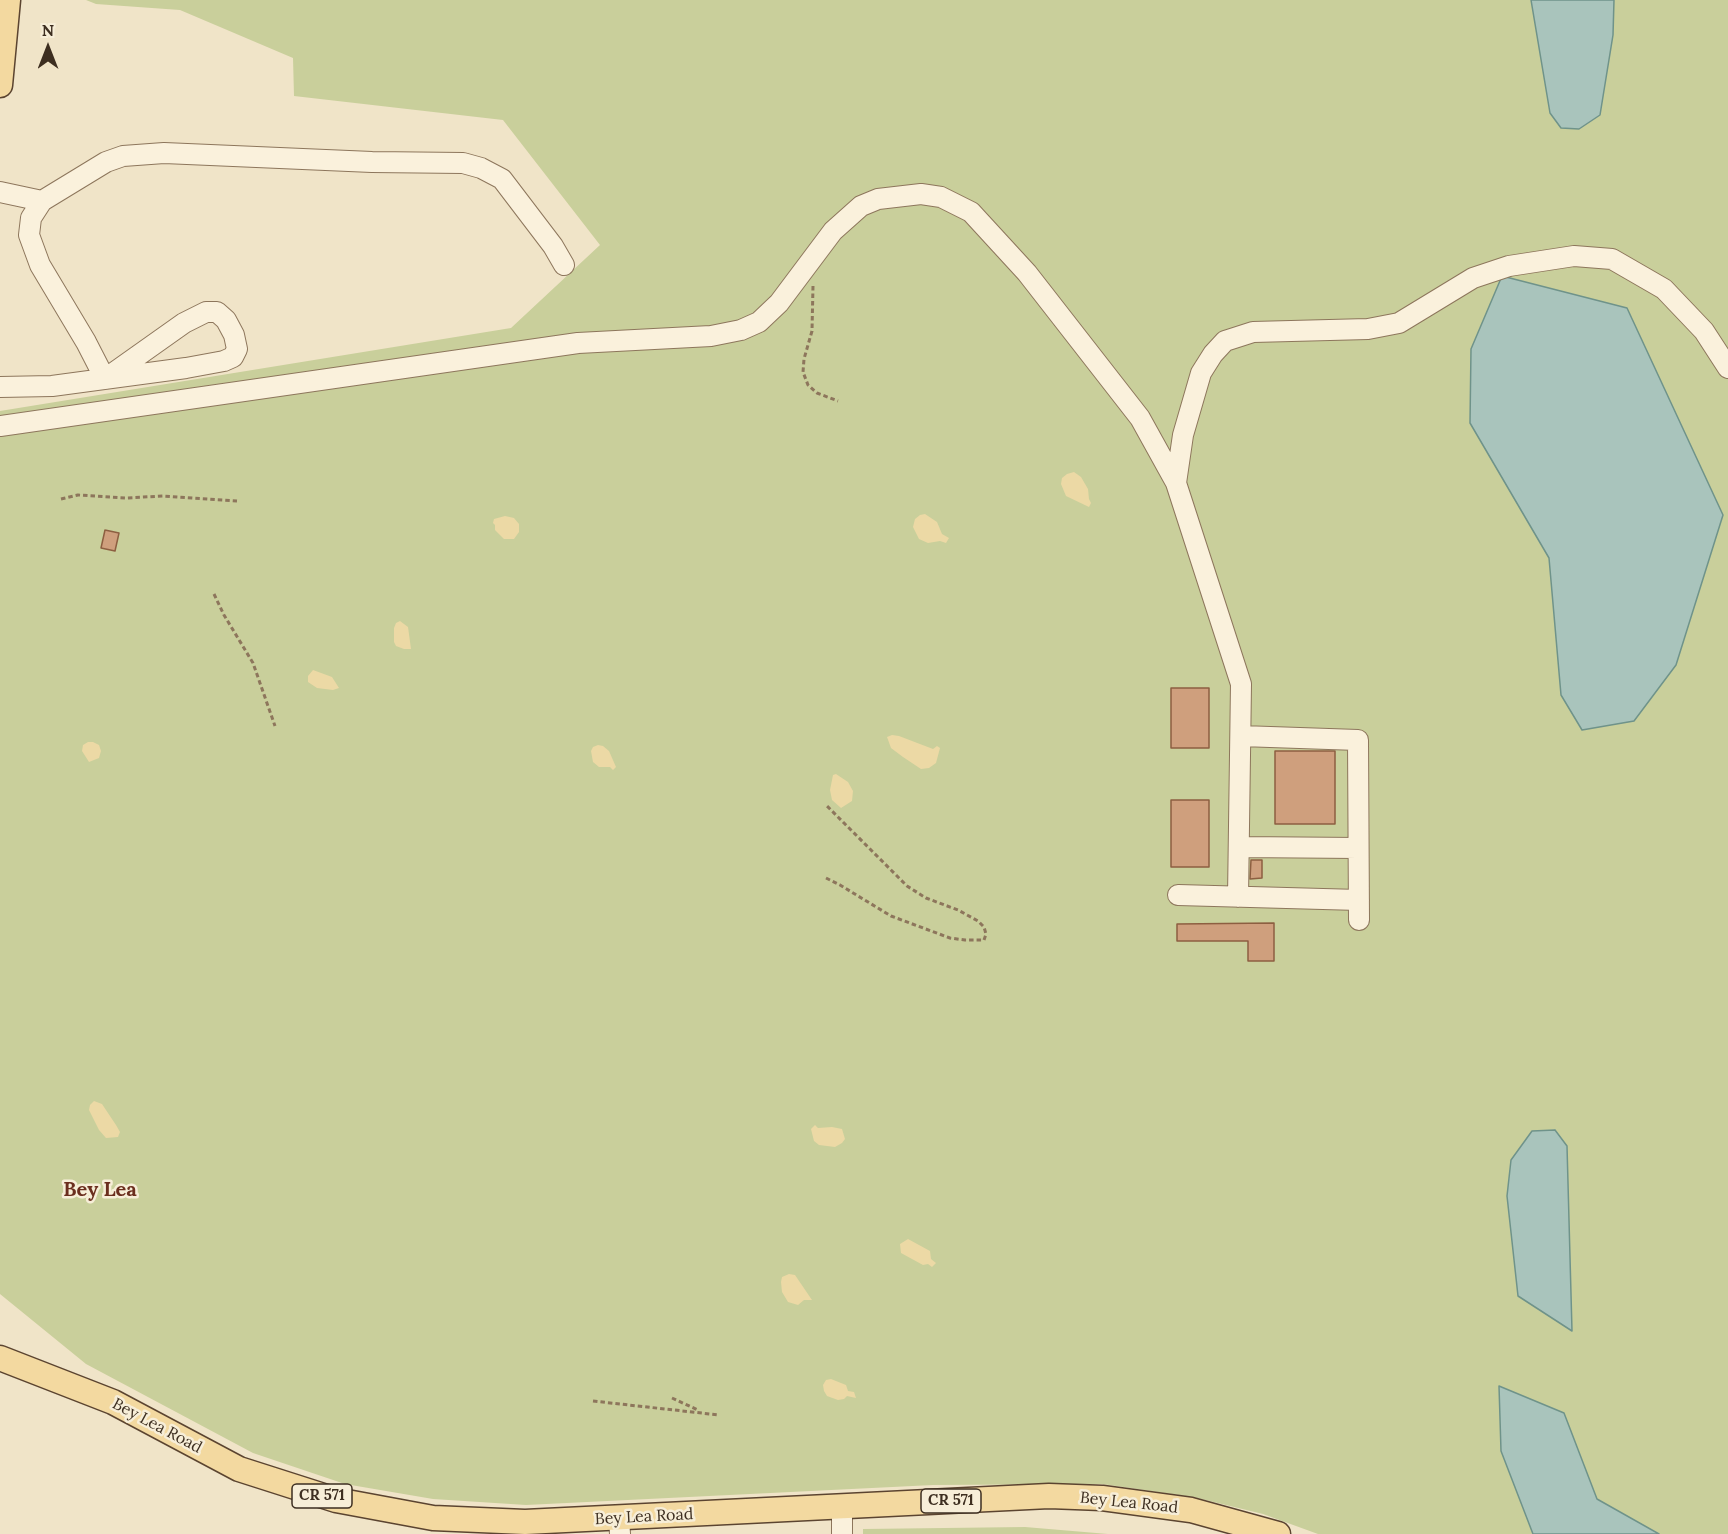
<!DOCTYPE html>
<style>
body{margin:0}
#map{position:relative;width:1728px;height:1534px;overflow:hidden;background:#f0e4c8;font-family:Lora,serif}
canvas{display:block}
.north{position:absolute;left:18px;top:18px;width:60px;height:60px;-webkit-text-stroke:4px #f7eed8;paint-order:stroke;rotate:0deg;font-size:16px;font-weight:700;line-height:24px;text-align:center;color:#3d2e20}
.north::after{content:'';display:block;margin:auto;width:21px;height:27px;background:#3d2e20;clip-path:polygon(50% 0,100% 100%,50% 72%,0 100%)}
</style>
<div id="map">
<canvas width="1728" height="1534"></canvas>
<div class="north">N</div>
</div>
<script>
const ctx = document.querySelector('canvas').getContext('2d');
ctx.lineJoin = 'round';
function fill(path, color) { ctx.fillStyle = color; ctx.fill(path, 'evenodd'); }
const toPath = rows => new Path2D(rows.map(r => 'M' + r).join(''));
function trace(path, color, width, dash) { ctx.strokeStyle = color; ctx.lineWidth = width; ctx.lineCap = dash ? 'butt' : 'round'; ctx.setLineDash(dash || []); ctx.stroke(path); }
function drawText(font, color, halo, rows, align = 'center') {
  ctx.font = font + ' Lora,serif'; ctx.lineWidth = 5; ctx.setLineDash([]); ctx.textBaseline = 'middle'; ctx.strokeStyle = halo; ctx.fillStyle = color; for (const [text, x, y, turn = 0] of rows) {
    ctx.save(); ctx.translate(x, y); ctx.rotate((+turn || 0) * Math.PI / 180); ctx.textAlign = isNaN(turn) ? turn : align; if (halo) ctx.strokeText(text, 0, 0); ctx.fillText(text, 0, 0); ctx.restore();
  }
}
fill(toPath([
 [86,0,1728,0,1728,1534,1318,1534,1263,1514,1193,1497,1102,1484,933,1485,526,1505,433,1499,345,1484,253,1453,86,1364,0,1294,0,411,511,328,600,245,503,120,294,96,293,58,180,10,96,4],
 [1025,1527,1108,1534,863,1534,863,1529]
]), '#c9cf9b');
fill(toPath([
 [1074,472,1081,477,1088,489,1089,499,1091,503,1089,507,1066,496,1061,484,1062,478,1067,474],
 [925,514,937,522,942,534,949,538,946,543,940,541,928,543,919,539,913,527,915,519,920,515],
 [505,516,514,518,519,524,519,532,514,539,504,539,495,530,495,525,493,523,494,519],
 [400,621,408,627,411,649,404,649,396,646,394,642,394,628,396,623],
 [313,670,332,677,339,688,333,690,317,688,308,682,308,676],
 [892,735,899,736,933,749,937,746,940,748,936,763,929,768,921,769,903,757,891,748,887,737],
 [88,742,93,742,99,745,101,751,99,758,89,762,82,751,83,745],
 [598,745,603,746,609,751,616,767,613,770,610,767,599,767,593,762,591,751,593,747],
 [836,774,848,782,853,791,852,801,841,808,832,800,830,790,833,775],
 [94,1101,102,1104,116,1125,120,1132,118,1137,106,1138,99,1130,89,1110,90,1105],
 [815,1125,818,1128,832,1127,842,1129,845,1139,842,1143,835,1147,819,1145,814,1141,811,1129],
 [908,1239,930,1251,931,1259,936,1263,932,1267,928,1264,923,1265,901,1253,900,1244],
 [789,1274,795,1275,812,1300,804,1300,798,1305,788,1302,782,1292,781,1282,782,1277],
 [831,1379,846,1385,848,1391,854,1392,856,1398,847,1396,844,1399,838,1400,827,1396,824,1391,823,1385,826,1380]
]), '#ecd9a5');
const water = toPath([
 [1531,0,1614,0,1613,35,1600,115,1579,129,1561,128,1550,113,1531,0],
 [1502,276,1627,308,1723,515,1676,665,1634,721,1582,730,1561,695,1549,558,1470,423,1471,349,1502,276],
 [1555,1130,1567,1146,1572,1331,1518,1296,1507,1196,1511,1160,1532,1131,1555,1130],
 [1499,1386,1564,1413,1597,1499,1659,1534,1533,1534,1501,1451,1499,1386]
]);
fill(water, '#a9c4bc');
trace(water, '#6f938a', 1.5);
const building = toPath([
 [105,530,119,533,115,551,101,548,105,530],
 [1171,688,1209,688,1209,748,1171,748,1171,688],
 [1275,751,1335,751,1335,824,1275,824,1275,751],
 [1171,800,1209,800,1209,867,1171,867,1171,800],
 [1251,860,1262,860,1262,878,1250,879,1251,860],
 [1274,923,1274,961,1248,961,1248,941,1177,941,1177,924,1274,923]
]);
fill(building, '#cf9f7d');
trace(building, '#8d5f41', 1.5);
const minor = toPath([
 [0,192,42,201,31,218,29,235,40,265,86,342,105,379],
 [42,201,106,162,123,156,164,153,372,162,463,163,481,168,502,179,553,246,564,265],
 [0,387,52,386,186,368,224,361,233,357,237,349,234,335,226,320,217,312,206,312,184,323,105,379],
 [0,426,578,343,711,336,741,330,759,322,779,303,833,231,861,206,878,199,921,194,941,197,971,212,1027,273,1140,418,1176,483,1241,684,1238,897],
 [1176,483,1183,435,1201,373,1213,354,1225,341,1253,332,1368,329,1399,323,1473,278,1509,266,1574,256,1612,259,1664,289,1704,331,1728,368],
 [1241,736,1358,740,1359,920],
 [1240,847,1358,848],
 [1178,895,1359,900],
 [619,1518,620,1534],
 [842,1534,842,1507]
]);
const major = toPath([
 [0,85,8,0],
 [0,1358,113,1402,239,1469,336,1500,433,1518,525,1522,1049,1496,1102,1498,1191,1510,1278,1534]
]);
trace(minor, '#8d765c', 22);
trace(major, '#5b4430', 27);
trace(toPath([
 [813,286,812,331,804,359,803,372,808,385,817,393,838,401],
 [61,499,78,495,126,498,163,496,237,501],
 [214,594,224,615,253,663,275,726],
 [826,878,840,885,891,916,950,938,965,940,984,940,986,934,984,927,978,921,958,910,926,898,907,886,827,806],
 [672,1398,698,1410],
 [593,1401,719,1415]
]), '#8d765c', 3, [4.5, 3]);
trace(minor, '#faf1dc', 20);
trace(major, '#f3d9a0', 24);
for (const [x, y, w] of [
 [322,1496,60],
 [951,1501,60]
]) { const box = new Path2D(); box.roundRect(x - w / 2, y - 12, w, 24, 4.5); ctx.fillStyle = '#f7eed8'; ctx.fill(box); trace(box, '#3d2e20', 1.5); }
drawText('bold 15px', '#3d2e20', null, [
 ["CR 571",322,1496],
 ["CR 571",951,1501]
]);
drawText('16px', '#3d2e20', '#f7eed8', [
 ["Bey Lea Road",157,1426,28],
 ["Bey Lea Road",1129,1503,6],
 ["Bey Lea Road",644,1517,-3]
]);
drawText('bold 20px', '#6b2e1e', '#f7eed8', [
 ["Bey Lea",100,1190]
]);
</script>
